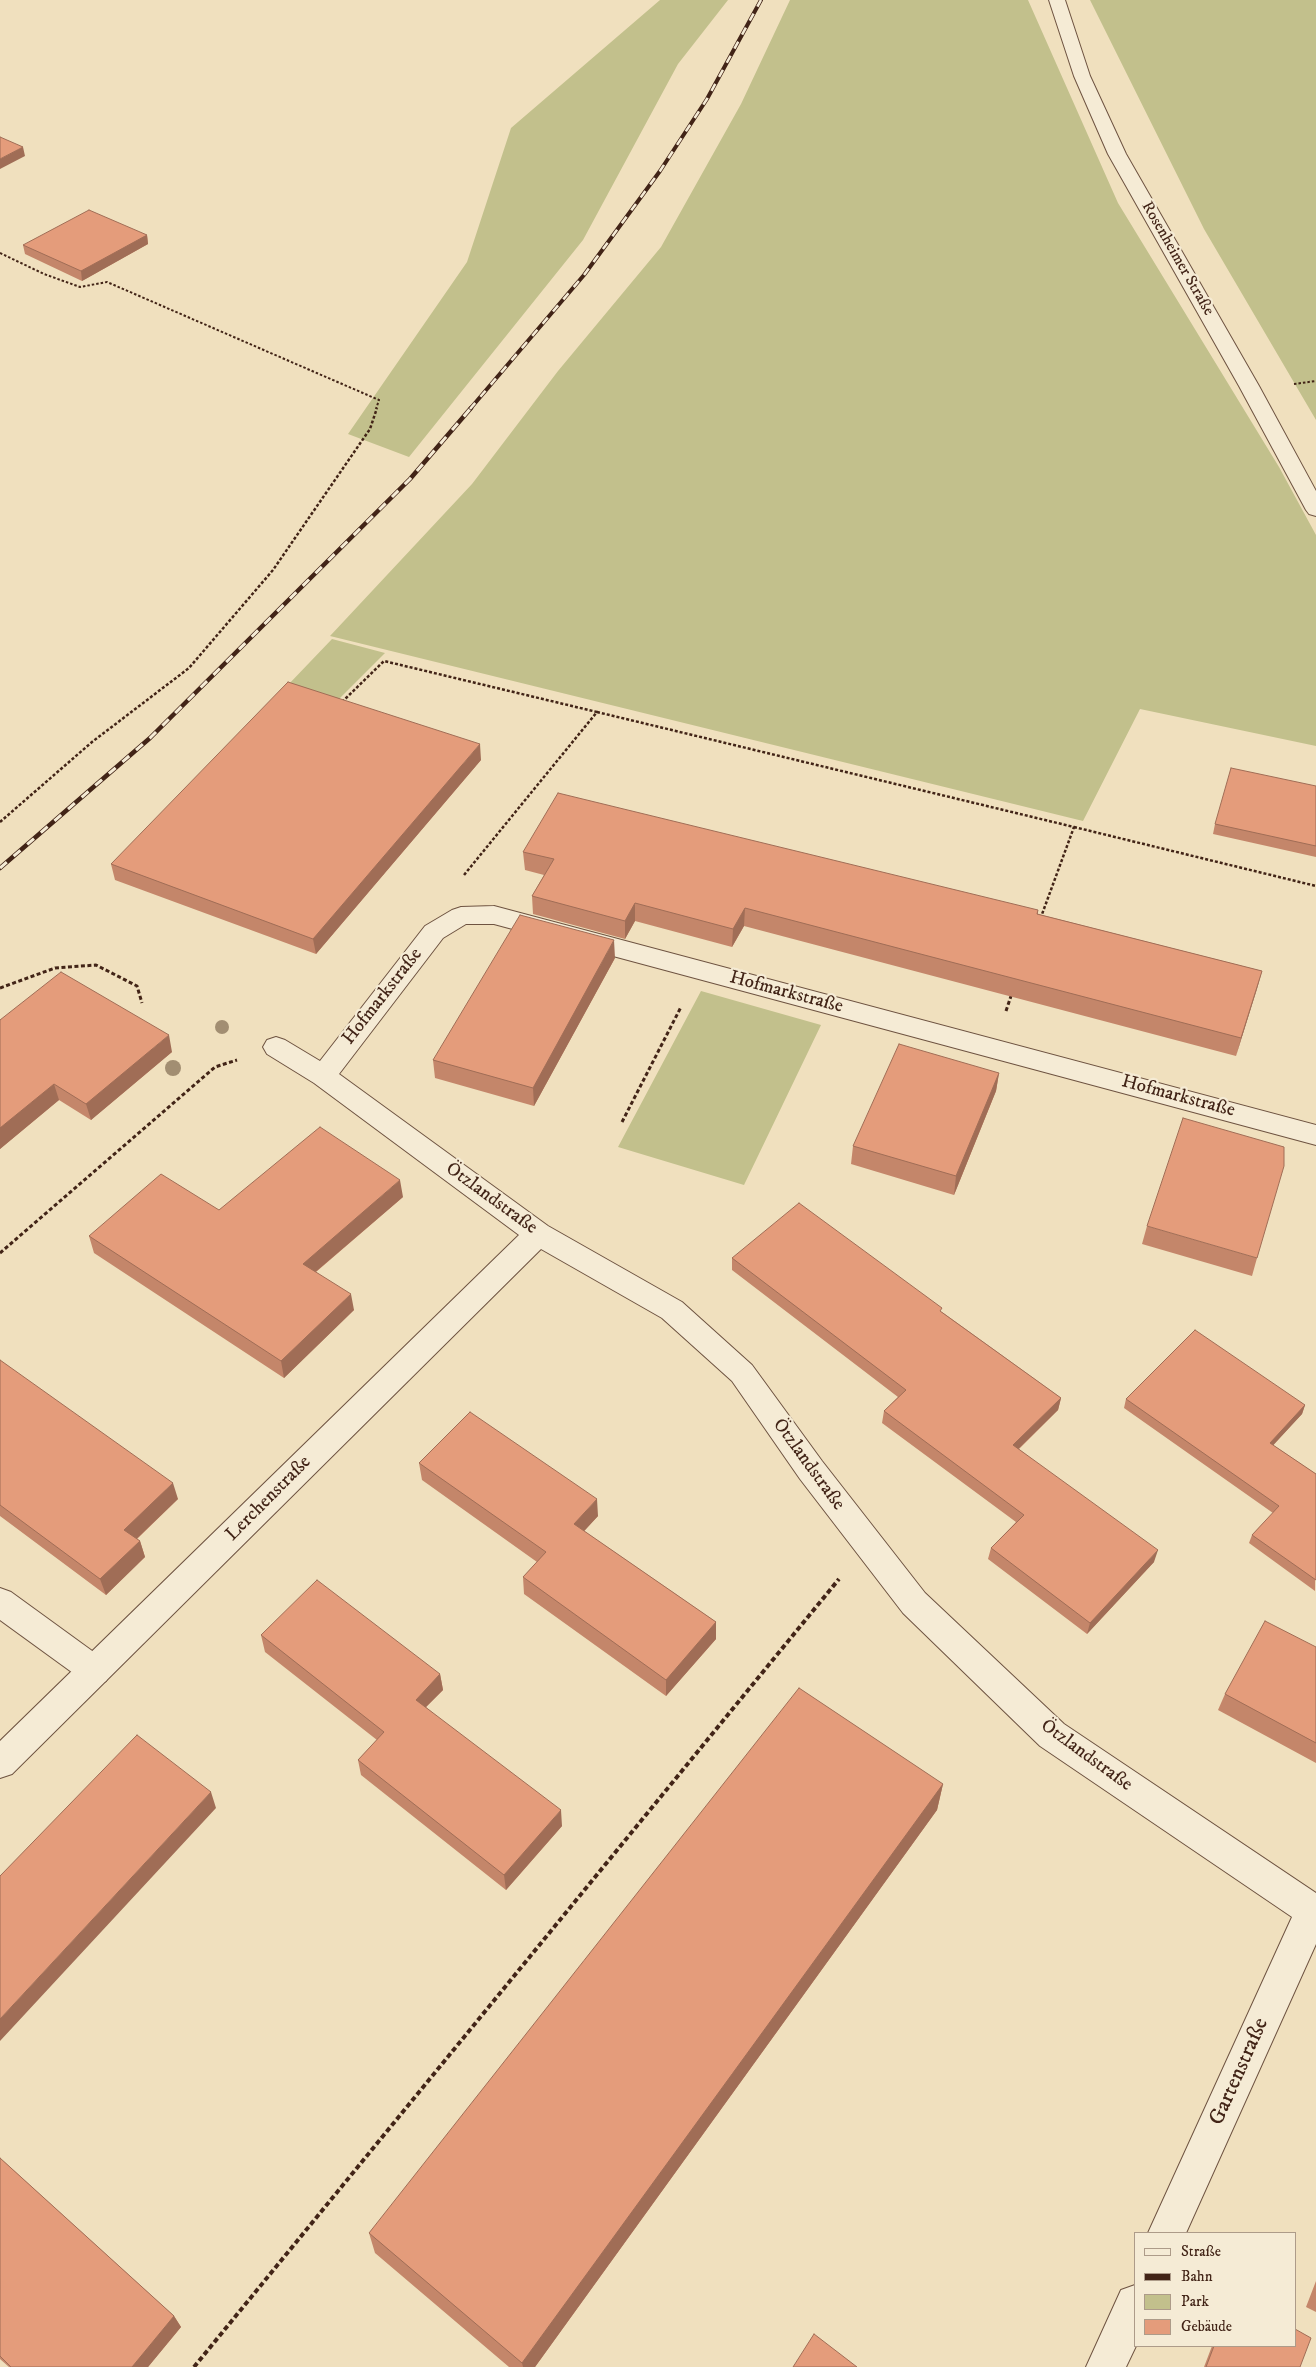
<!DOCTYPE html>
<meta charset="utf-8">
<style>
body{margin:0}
#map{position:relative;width:1316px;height:2367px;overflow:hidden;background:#f0e0be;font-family:"IM FELL DW Pica",serif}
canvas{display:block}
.legend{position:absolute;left:1134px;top:2232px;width:162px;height:115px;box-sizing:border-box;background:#f5ebd5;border:1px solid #ad9b89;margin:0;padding:6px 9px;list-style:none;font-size:15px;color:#422417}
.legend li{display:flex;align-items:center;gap:10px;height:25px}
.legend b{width:25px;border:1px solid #ad9b89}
</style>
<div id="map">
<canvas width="1316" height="2367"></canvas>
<ul class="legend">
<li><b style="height:6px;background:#f5ebd5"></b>Straße</li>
<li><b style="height:6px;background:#422417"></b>Bahn</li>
<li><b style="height:14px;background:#c2c08c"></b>Park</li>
<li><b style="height:14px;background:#e49c7b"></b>Gebäude</li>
</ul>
</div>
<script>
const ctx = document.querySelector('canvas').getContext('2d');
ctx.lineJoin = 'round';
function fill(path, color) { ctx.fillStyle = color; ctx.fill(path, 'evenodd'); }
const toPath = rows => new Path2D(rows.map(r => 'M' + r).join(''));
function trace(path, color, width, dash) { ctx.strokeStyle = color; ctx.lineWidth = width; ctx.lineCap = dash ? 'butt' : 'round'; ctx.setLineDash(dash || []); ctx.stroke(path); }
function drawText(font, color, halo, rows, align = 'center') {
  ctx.font = font + ' "IM FELL DW Pica",serif'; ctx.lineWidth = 4.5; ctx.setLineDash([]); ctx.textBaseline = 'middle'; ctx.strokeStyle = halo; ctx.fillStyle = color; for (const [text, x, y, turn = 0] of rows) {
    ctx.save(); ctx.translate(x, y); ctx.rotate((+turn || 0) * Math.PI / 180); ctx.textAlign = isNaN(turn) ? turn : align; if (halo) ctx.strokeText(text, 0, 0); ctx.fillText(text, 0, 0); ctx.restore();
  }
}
fill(toPath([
 [660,0,728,0,678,64,583,240,409,457,348,434,467,262,511,128],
 [790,0,1028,0,1118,203,1279,467,1316,535,1316,746,1140,709,1083,821,330,636,472,484,558,371,661,247,741,104],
 [1090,0,1316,0,1316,420,1204,229],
 [332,639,385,653,336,702,287,686],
 [701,991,821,1025,744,1185,618,1147]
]), '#c2c08c');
const service = toPath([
 [0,1588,11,1592,106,1661,111,1671,106,1681,95,1686,84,1681,0,1620,0,1588]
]);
const minor = toPath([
 [494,906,1316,1125,1316,1145,494,924,466,924,443,938,339,1074,548,1226,682,1302,752,1365,822,1461,925,1593,1064,1724,1316,1893,1316,1944,1186,2233,1148,2233,1292,1917,1040,1746,903,1613,800,1479,732,1381,662,1318,541,1249,12,1774,0,1778,0,1741,519,1235,314,1083,267,1054,263,1047,267,1040,276,1037,285,1040,320,1061,425,926,452,910,461,907,494,906],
 [1135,2285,1136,2346,1126,2367,1086,2367,1121,2290,1135,2285]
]);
const tertiary = toPath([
 [1049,0,1065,0,1090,76,1126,154,1259,386,1316,491,1316,516,1309,514,1306,510,1239,386,1108,154,1074,76,1049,0]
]);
trace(service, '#6e5341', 2);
trace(minor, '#6e5341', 2);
trace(tertiary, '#6e5341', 2);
trace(toPath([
 [0,253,44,274,80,287,107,282,379,400,376,409],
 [1294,384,1316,381]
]), '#422417', 2, [2.5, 2]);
trace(toPath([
 [342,702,384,661,597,712,464,875],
 [597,712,1074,827,1041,917],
 [0,822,92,742,189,668,273,570,370,429,377,408],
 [1074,827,1316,886]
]), '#422417', 2.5, [3, 2]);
trace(toPath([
 [0,988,55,968,96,965,137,986,142,1003],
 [1006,1011,1012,993],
 [622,1122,681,1007],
 [0,1253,215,1067,237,1060]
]), '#422417', 3, [4, 2.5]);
trace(toPath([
 [194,2367,839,1579]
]), '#422417', 4, [5, 3]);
fill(service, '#f5ebd5');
fill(minor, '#f5ebd5');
fill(tertiary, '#f5ebd5');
const railFar1 = toPath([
 [470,409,584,275,660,171,707,99,761,0]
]);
const rail = toPath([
 [0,868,150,738,410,479,471,408]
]);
trace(railFar1, '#422417', 4);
trace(rail, '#422417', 4.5);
trace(railFar1, '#f5ebd5', 2.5, [8]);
trace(rail, '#f5ebd5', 3, [9]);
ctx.fillStyle = '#a28e72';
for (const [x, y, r] of [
 [222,1027,7],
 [173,1068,8]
]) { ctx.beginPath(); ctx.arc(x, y, r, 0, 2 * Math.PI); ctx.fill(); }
fill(toPath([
 [147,235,148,244,82,281,25,254,23,245],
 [481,760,316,954,115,880,111,864],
 [1316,786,1316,857,1213,834,1215,824],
 [523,852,1038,910,1038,914,1262,971,1236,1056,744,926,732,947,635,921,625,939,533,914,532,896,544,875,525,870],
 [615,958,534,1106,435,1078,433,1060],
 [0,1020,172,1052,91,1120,59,1100,0,1149],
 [999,1073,996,1091,954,1195,851,1164,853,1146],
 [403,1197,316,1272,354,1310,284,1378,94,1253,89,1236,219,1210],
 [1147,1226,1257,1258,1252,1276,1142,1244],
 [732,1258,942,1312,1061,1398,1058,1410,1019,1449,1154,1562,1087,1634,988,1559,991,1548,1016,1522,882,1423,884,1411,898,1397,732,1270],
 [0,1360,178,1499,137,1539,140,1541,145,1557,106,1595,0,1516],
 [1126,1399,1305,1405,1302,1414,1273,1445,1316,1474,1315,1591,1249,1543,1252,1535,1273,1513,1124,1408],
 [419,1463,598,1516,584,1531,716,1622,716,1639,666,1696,524,1594,523,1577,537,1562,422,1480],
 [261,1635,440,1674,443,1690,426,1707,562,1826,506,1890,361,1775,358,1760,377,1740,265,1652],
 [1316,1647,1316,1763,1218,1710,1225,1694],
 [943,1784,937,1810,535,2367,509,2367,375,2253,369,2233],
 [0,2158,174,2316,181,2327,148,2367,9,2367,0,2359],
 [1316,2281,1316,2312,1306,2307],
 [1212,2346,1295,2346,1300,2367,1204,2367]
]), '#c4866a');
fill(toPath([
 [23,147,25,156,0,169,0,159],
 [147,235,148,244,82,281,81,271],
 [480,744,481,760,316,954,313,939],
 [635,903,635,921,625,939,625,921],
 [745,908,744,926,732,947,733,929],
 [614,940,615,958,534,1106,533,1088],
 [1262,971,1257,989,1236,1056,1241,1038],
 [169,1035,172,1052,91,1120,86,1104],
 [999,1073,996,1091,954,1195,956,1176],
 [54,1084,59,1100,0,1149,0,1128],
 [400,1180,403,1197,306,1280,303,1264],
 [351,1294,354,1310,284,1378,281,1361],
 [1061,1398,1058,1410,1010,1457,1013,1445],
 [1305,1405,1302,1414,1267,1452,1270,1443],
 [173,1483,178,1499,129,1546,124,1530],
 [597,1499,598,1516,575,1541,574,1524],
 [140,1541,145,1557,106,1595,100,1579],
 [1158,1550,1154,1562,1087,1634,1090,1623],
 [716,1622,716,1639,666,1696,666,1680],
 [440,1674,443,1690,418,1715,416,1700],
 [943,1784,937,1810,535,2367,523,2367,522,2363],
 [211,1792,216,1808,0,2041,0,2019],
 [561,1810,562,1826,506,1890,504,1875],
 [174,2316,181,2327,148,2367,132,2367]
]), '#a06d56');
const building = toPath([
 [0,137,23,147,0,159,0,137],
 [89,210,147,235,81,271,23,245,89,210],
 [288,682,480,744,313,939,111,864,288,682],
 [1231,768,1316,786,1316,846,1215,824,1231,768],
 [558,793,1038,910,1037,914,1262,971,1241,1038,745,908,733,929,635,903,625,921,532,896,554,859,523,852,558,793],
 [520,915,614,940,533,1088,433,1060,520,915],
 [61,972,169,1035,86,1104,54,1084,0,1128,0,1020,61,972],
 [899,1044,999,1073,956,1176,853,1146,899,1044],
 [1183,1118,1284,1147,1284,1166,1257,1258,1147,1226,1183,1118],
 [320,1127,400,1180,303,1264,351,1294,281,1361,89,1236,161,1174,219,1210,320,1127],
 [799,1203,942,1308,940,1311,1061,1398,1013,1445,1158,1550,1090,1623,991,1548,1024,1515,884,1411,906,1390,732,1258,799,1203],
 [1195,1330,1305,1405,1270,1443,1316,1474,1316,1580,1252,1535,1279,1506,1126,1399,1195,1330],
 [0,1360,173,1483,124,1530,140,1541,100,1579,0,1505,0,1360],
 [470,1412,597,1499,574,1524,716,1622,666,1680,523,1577,546,1552,419,1463,470,1412],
 [317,1580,440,1674,416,1700,561,1810,504,1875,358,1760,384,1732,261,1635,317,1580],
 [1265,1621,1316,1647,1316,1743,1225,1694,1265,1621],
 [799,1688,943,1784,522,2363,369,2233,799,1688],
 [137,1735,211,1792,0,2019,0,1876,137,1735],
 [0,2158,174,2316,132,2367,11,2367,0,2356,0,2158],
 [1295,2329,1311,2338,1300,2367,1206,2367,1214,2346,1295,2346,1295,2329],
 [814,2334,857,2367,793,2367,814,2334]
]);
fill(building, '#e49c7b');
trace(building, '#a06d56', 1);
drawText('16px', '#422417', '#f5ebd5', [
 ["Rosenheimer Straße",1177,259,60]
]);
drawText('19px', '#422417', '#f5ebd5', [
 ["Hofmarkstraße",786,993,15],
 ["Hofmarkstraße",383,997,-52],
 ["Hofmarkstraße",1178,1097,15],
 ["Ötzlandstraße",491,1199,36],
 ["Ötzlandstraße",808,1465,54],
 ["Lerchenstraße",269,1499,-45],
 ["Ötzlandstraße",1086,1756,36]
]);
drawText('22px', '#422417', '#f5ebd5', [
 ["Gartenstraße",1240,2072,-66]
]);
</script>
